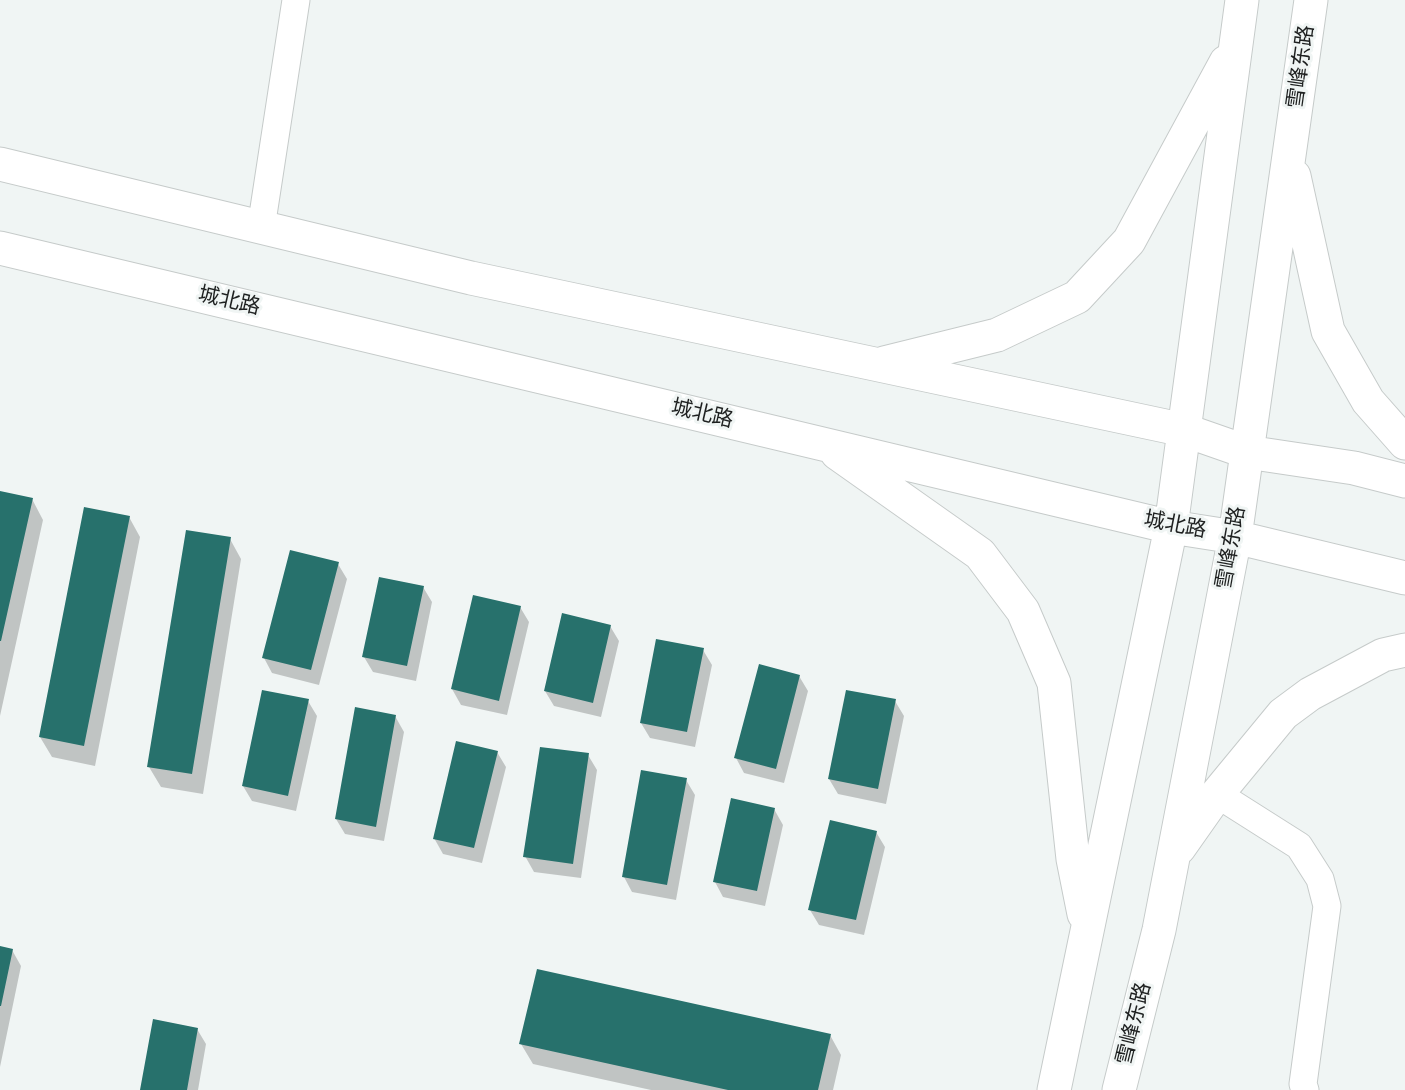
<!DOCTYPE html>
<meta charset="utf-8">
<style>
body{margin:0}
canvas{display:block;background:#f0f5f4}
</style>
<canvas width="1405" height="1090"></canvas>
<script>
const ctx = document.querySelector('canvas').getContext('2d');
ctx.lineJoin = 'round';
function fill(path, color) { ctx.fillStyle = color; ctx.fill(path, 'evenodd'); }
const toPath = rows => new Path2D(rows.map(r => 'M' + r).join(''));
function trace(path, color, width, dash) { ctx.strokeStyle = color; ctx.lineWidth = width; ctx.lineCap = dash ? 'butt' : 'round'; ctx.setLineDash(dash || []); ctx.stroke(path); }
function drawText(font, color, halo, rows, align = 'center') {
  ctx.font = font + ' Jost,"Noto Sans SC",sans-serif'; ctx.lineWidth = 6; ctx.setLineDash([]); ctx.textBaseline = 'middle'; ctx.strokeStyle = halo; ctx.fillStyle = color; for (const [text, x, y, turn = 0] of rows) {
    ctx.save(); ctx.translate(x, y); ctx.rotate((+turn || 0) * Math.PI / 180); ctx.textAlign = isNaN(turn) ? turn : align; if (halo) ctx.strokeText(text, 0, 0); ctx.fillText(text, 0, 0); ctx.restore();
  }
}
fill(toPath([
 [0,493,32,499,43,520,0,716],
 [129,517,140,537,95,766,52,757,40,737],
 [230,539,241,559,203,794,161,787,149,767],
 [338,564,347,579,319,685,272,673,264,658],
 [423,587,432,602,416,681,373,672,364,657],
 [520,607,529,622,507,715,461,705,452,689],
 [610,626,619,641,601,717,554,706,545,691],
 [703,650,712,665,695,747,650,738,641,723],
 [799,676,808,691,784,783,744,773,736,758],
 [308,701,317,716,296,811,252,801,243,786],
 [895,701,904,716,886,804,838,794,829,779],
 [395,716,404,732,384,841,345,834,336,819],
 [497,752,506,767,482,863,443,854,434,838],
 [588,755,597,770,581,878,534,872,525,856],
 [686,780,695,795,676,900,632,892,624,877],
 [774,809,783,825,765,906,723,897,715,882],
 [876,832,885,847,864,935,819,925,810,910],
 [0,948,12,950,21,966,0,1067],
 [197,1029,206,1044,198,1090,142,1090],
 [830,1035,841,1055,833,1090,651,1090,533,1064,521,1044]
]), '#0003');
fill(toPath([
 [0,491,33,498,1,641,0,641],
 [84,507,130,516,84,746,39,737],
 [186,530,231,537,192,774,147,767],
 [290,550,339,562,311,670,262,658],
 [379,577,424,586,407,666,362,657],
 [473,595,521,606,499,701,451,689],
 [562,613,611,625,593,703,544,691],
 [656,639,704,648,687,732,640,723],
 [759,664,800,675,776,769,734,758],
 [262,690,309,699,288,796,242,786],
 [846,690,896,699,878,789,828,779],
 [355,707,396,715,376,827,335,819],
 [456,741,498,751,474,848,433,839],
 [540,747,589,753,573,864,523,857],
 [641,770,687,778,667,885,622,877],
 [731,798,775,808,757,891,713,882],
 [830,820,877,831,856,920,808,910],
 [0,946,13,949,1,1006,0,1006],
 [537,969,831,1034,818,1090,728,1090,519,1044],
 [153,1019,198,1028,187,1090,140,1090]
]), '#27716c');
const minor = toPath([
 [261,228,296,0],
 [1217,794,1299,846,1320,879,1327,906,1303,1084,1305,1090]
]);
const major = toPath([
 [0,164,471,278,1184,430,1247,452,1354,468,1405,481],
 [1294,176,1328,331,1368,401,1405,443],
 [0,248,1171,527,1235,537,1405,578],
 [884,363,997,335,1077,297,1129,241,1226,62],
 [837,453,980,554,1023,611,1054,683,1073,859,1084,914],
 [1179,848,1217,794,1283,714,1310,694,1383,655,1405,650],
 [1054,1090,1171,527,1242,0],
 [1119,1090,1159,930,1235,537,1311,0]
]);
trace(minor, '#c6cbca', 29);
trace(major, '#c6cbca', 35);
trace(minor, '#fff', 27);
trace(major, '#fff', 33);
drawText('21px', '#1e2020', '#f0f5f4', [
 ["雪峰东路",1302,67,-82],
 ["城北路",229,302,13],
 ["城北路",702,415,13],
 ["城北路",1175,526,11],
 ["雪峰东路",1232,548,-80],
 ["雪峰东路",1135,1024,-76]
]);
</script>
